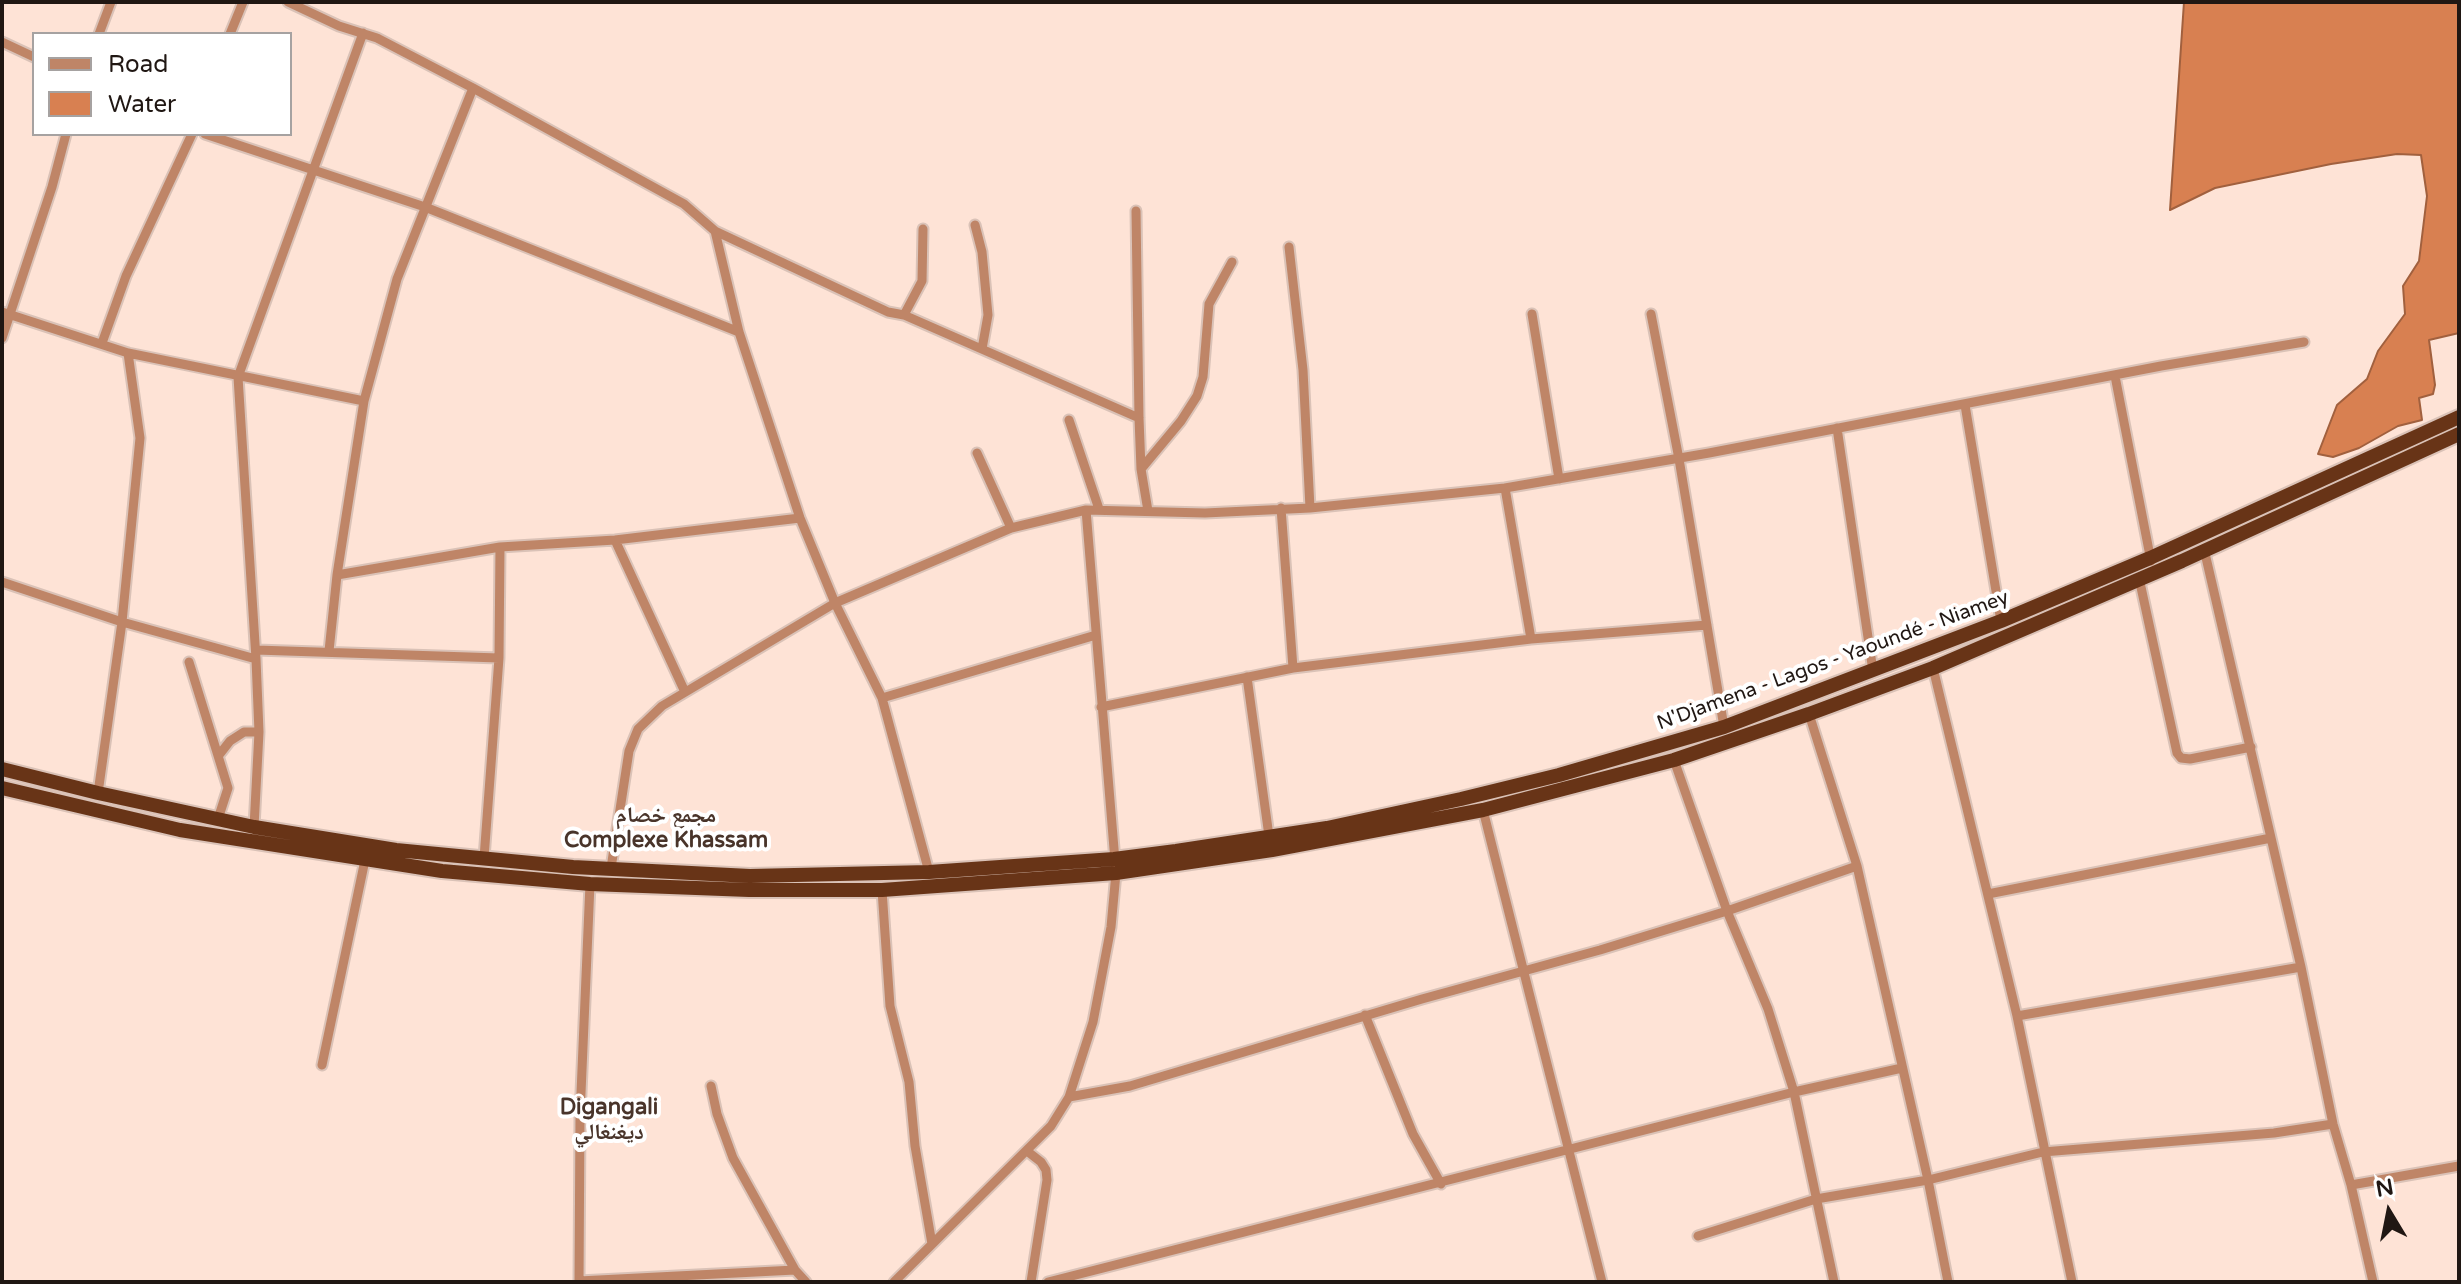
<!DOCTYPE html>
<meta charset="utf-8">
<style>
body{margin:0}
#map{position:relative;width:2461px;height:1284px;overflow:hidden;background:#fee3d6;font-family:"Varela Round",sans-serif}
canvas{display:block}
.frame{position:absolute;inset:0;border:4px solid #201713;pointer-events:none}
.legend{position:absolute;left:32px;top:32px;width:260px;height:104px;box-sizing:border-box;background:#fff;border:2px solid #a6a2a1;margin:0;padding:10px 14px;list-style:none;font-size:24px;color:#201713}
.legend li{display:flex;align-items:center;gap:16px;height:40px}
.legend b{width:40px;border:2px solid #a6a2a1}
.north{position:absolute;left:2349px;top:1172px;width:80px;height:80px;-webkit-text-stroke:6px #fff;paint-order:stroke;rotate:350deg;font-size:22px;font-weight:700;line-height:32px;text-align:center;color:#201713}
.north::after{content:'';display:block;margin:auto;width:28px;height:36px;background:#201713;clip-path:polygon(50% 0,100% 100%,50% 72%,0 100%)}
</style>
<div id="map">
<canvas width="2461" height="1284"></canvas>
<div class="frame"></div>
<ul class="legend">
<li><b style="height:10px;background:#bf8567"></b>Road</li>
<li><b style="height:22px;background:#d88051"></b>Water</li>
</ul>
<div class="north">N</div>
</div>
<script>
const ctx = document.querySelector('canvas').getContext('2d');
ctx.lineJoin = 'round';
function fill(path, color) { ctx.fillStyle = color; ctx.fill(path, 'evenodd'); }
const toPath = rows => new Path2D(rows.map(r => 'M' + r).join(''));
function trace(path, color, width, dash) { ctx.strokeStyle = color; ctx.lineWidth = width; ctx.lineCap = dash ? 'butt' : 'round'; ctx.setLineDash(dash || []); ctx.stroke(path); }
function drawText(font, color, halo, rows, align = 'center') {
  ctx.font = font + ' "Varela Round","Noto Naskh Arabic",sans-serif'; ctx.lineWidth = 8; ctx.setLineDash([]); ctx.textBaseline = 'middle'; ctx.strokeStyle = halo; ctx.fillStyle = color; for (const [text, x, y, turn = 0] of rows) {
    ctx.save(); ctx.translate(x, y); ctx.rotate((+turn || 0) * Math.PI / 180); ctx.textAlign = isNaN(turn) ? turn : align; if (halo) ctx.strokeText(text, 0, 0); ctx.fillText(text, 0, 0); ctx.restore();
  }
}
const water = toPath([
 [2184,2,2459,2,2459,333,2429,340,2435,385,2433,394,2419,398,2422,420,2398,426,2359,448,2333,457,2318,454,2337,405,2367,379,2378,351,2405,314,2403,286,2419,261,2427,196,2421,155,2397,154,2331,164,2215,188,2170,210,2184,2]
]);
fill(water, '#d88051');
trace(water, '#a1603e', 2);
const minor = toPath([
 [288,2,339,26,377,38,473,88,684,204,715,231,739,332,800,518,835,603,882,698,929,872],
 [99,34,111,2],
 [230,34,243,2],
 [2,42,34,57],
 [205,134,425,207,739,332],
 [1136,211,1139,418,1141,469,1148,511],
 [975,225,982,252,988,315,982,349],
 [715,231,888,312,904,315,1139,418],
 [1289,247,1303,370,1310,508],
 [2,312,128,353,364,401,337,575,329,651],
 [1532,314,1559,479],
 [1651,314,1679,459,1724,727],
 [904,315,922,281,923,229],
 [2,338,52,187,66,134],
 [102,343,126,276,192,134],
 [2115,376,2151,561],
 [364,401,397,279,473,88],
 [1965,405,2001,621],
 [1069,420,1099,509],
 [1837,428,1873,671],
 [977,453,1011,528],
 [1141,469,1181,421,1197,396,1203,377,1209,304,1232,262],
 [1505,488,1531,639],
 [1281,508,1293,668],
 [615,540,685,692],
 [2204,549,2301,967,2333,1124,2351,1185,2373,1282],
 [337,575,500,547,615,540,800,518],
 [2139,578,2177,753,2181,758,2190,759,2251,747],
 [2,582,122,622,256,659],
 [256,650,499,658],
 [189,662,228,788,218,819],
 [1933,668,2017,1016,2072,1282],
 [1247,677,1269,836],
 [882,698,1096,635],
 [1101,707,1293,668,1531,639,1707,625],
 [1809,714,1857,866,1928,1180,1948,1282],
 [219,755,230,741,244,732,259,732],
 [1674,760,1727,911,1768,1009,1794,1092,1834,1282],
 [98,793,122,622,140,438,128,353],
 [1483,810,1602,1282],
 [254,827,259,732,256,659,238,377,363,33],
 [484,858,499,658,500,547],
 [611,868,629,751,638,729,662,706,835,603,1011,528,1086,510,1205,513,1310,508,1505,488,1709,453,2161,366,2304,342],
 [882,890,890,1006,909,1082,915,1146,932,1244],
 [1988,894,2271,838],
 [1365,1015,1413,1134,1441,1184],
 [2017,1016,2301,967],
 [322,1065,365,860],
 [711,1086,717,1114,733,1158,795,1270,806,1282],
 [1069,1097,1130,1086,1422,999,1600,950,1727,911,1857,866],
 [1027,1151,1041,1162,1046,1170,1047,1180,1031,1282],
 [2351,1185,2459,1166],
 [1698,1236,1816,1199,1928,1180,2043,1152,2274,1133,2333,1124],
 [579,1281,795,1270],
 [579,1282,580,1116,590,884],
 [894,1282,1051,1126,1069,1097,1093,1022,1111,927,1116,873,1086,510],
 [1048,1282,1794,1092,1902,1068]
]);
const trunk = toPath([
 [2,769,98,793,254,827,396,850,573,867,750,876,929,872,1114,859,1176,851,1327,828,1461,799,1559,775,1724,727,2001,621,2150,558,2459,417],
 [2,788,180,830,442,871,590,884,749,890,882,890,1116,873,1272,850,1483,810,1674,760,1809,714,1933,668,2182,561,2459,434]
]);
trace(minor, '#dac2b7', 13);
trace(trunk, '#dac2b7', 18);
trace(minor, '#bf8567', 9);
trace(trunk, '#683417', 14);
drawText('20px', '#201713', '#fff', [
 ["N'Djamena - Lagos - Yaoundé - Niamey",1833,661,-20]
]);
drawText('bold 22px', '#49342a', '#fff', [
 ["مجمع خصام",666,816],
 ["Complexe Khassam",666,841],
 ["Digangali",609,1108],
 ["ديغنغالي",609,1133]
]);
</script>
